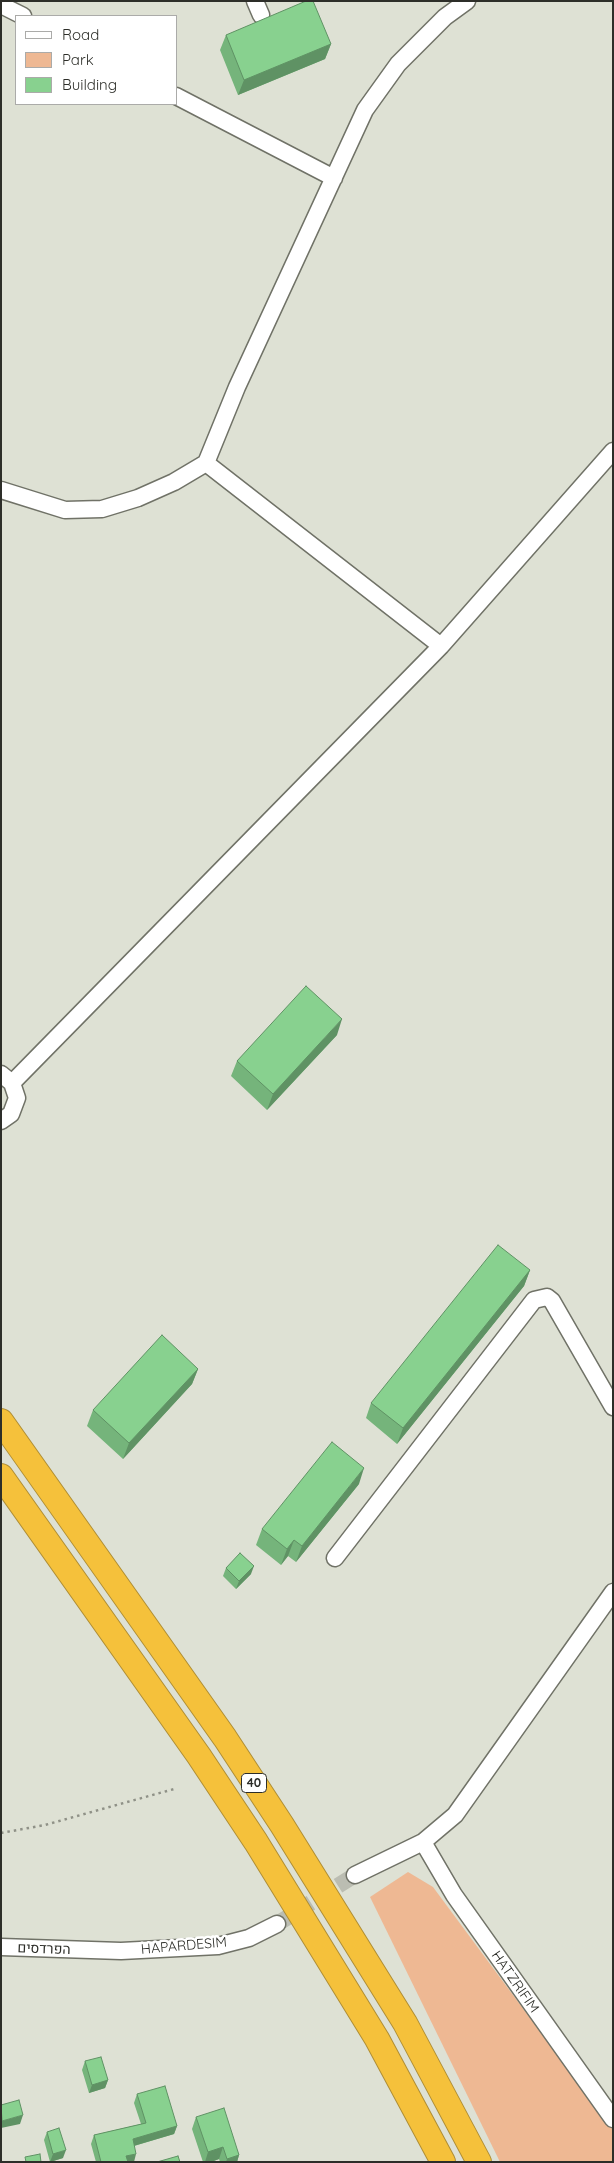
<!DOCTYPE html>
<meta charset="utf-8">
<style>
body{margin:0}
#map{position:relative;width:614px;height:2163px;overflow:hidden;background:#dee1d4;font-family:Quicksand,sans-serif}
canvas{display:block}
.frame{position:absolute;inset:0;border:2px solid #2d2e29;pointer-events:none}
.legend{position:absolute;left:15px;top:15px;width:162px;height:90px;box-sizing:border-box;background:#fff;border:1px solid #ababa9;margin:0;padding:6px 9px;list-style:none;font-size:15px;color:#2d2e29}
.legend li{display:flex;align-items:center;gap:10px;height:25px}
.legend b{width:25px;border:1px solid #ababa9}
</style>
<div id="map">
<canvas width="614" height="2163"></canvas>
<div class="frame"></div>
<ul class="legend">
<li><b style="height:6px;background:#fff"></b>Road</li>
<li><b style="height:14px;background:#eeb893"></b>Park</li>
<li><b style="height:14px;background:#88d18f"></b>Building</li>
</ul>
</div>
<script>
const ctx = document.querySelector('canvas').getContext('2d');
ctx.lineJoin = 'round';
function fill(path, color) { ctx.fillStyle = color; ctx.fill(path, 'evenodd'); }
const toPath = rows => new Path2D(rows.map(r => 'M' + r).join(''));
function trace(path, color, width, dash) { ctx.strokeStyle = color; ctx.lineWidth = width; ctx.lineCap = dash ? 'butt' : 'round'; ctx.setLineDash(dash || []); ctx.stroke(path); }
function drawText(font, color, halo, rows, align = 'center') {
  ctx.font = font + ' Quicksand,Heebo,sans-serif'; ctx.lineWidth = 5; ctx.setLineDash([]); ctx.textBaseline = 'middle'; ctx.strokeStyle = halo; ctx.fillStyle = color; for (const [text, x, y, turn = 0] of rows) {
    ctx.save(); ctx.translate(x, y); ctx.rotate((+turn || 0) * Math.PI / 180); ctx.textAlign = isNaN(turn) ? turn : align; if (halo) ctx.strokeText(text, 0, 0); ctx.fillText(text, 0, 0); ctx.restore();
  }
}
fill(toPath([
 [408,1872,433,1887,613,2130,613,2162,500,2162,370,1897]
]), '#eeb893');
trace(toPath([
 [277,1924,355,1875]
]), '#bbbdb2', 16, [16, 8]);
const minor = toPath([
 [255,1,261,15],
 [1,5,23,16],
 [176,96,334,178],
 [206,463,441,646],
 [1,490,65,510,102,509,138,498,174,482,206,463,237,387,365,110,398,64,445,17,467,1],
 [1,1074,12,1083,17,1098,11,1114,1,1121],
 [12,1083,441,646,613,451],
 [335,1558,534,1300,547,1297,552,1301,613,1407],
 [423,1842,454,1895,613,2119],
 [355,1875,423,1842,455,1815,613,1592],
 [1,1947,121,1951,218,1946,249,1938,277,1924]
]);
const highway = toPath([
 [1,1421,225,1738,282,1825,405,2023,479,2162],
 [1,1476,199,1756,256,1842,377,2039,443,2162]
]);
trace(minor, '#707267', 19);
trace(highway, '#af8e35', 26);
trace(toPath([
 [1,1833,45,1825,174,1789]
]), '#8f9187', 2.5, [2.5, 4]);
trace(minor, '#fff', 16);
trace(highway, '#f5c13b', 24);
fill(toPath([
 [226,35,331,44,325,59,238,95,220,50],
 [337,1035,267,1110,231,1076,237,1061],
 [530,1270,524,1286,397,1444,366,1418,371,1403],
 [198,1369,192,1384,123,1459,87,1426,93,1410],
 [359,1484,296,1562,288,1556,281,1565,256,1545,262,1529],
 [226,1568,251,1574,236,1589,223,1576],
 [85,2061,108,2080,105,2088,89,2093,82,2070],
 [137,2094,177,2126,174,2134,134,2146,134,2162,96,2162,91,2144,94,2135,141,2124,134,2103],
 [196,2117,239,2155,237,2162,220,2162,219,2159,211,2162,203,2162,192,2129],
 [47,2132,63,2158,50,2162,44,2140]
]), '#75b47b');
fill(toPath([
 [331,44,325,59,238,95,244,80],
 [342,1019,337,1035,267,1110,273,1094],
 [530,1270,524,1286,397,1444,403,1428],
 [198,1369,192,1384,123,1459,129,1443],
 [364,1468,359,1484,296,1562,302,1546],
 [294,1540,288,1556,281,1565,287,1549],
 [254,1566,251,1574,236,1589,239,1581],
 [108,2080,105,2088,89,2093,92,2085],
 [23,2115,20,2124,1,2128,2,2121],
 [177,2126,174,2134,130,2147,133,2139],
 [223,2147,219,2159,211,2162,205,2162,208,2152],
 [66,2150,63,2158,50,2162,53,2154],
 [136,2154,134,2162,124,2162,126,2156],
 [239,2155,237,2162,226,2162,227,2159]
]), '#5f9264');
const building = toPath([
 [306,1,313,1,331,44,244,80,226,35,306,1],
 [306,986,342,1019,273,1094,237,1061,306,986],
 [498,1245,530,1270,403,1428,371,1403,498,1245],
 [162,1335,198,1369,129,1443,93,1410,162,1335],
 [332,1442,364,1468,302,1546,294,1540,287,1549,262,1529,332,1442],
 [240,1553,254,1566,239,1581,226,1568,240,1553],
 [101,2057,108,2080,92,2085,85,2061,101,2057],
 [165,2086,177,2126,133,2139,136,2154,126,2156,128,2162,101,2162,94,2135,146,2123,137,2094,165,2086],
 [19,2100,23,2115,2,2121,1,2105,19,2100],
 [224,2108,239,2155,227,2159,223,2147,208,2152,196,2117,224,2108],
 [59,2128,66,2150,53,2154,47,2132,59,2128],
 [40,2154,41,2162,26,2162,25,2157,40,2154],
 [178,2156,180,2162,157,2162,178,2156]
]);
fill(building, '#88d18f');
trace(building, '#5f9264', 1);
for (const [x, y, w] of [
 [254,1783,25]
]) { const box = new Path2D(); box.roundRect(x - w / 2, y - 9.5, w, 19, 4); ctx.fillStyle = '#fff'; ctx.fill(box); trace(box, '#2d2e29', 1); }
drawText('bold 12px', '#2d2e29', null, [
 ["40",254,1783]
]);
drawText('14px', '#2d2e29', '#fff', [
 ["HAPARDESIM",184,1946,-5],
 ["הפרדסים",44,1949,2],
 ["HATZRIFIM",515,1982,55]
]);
</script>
